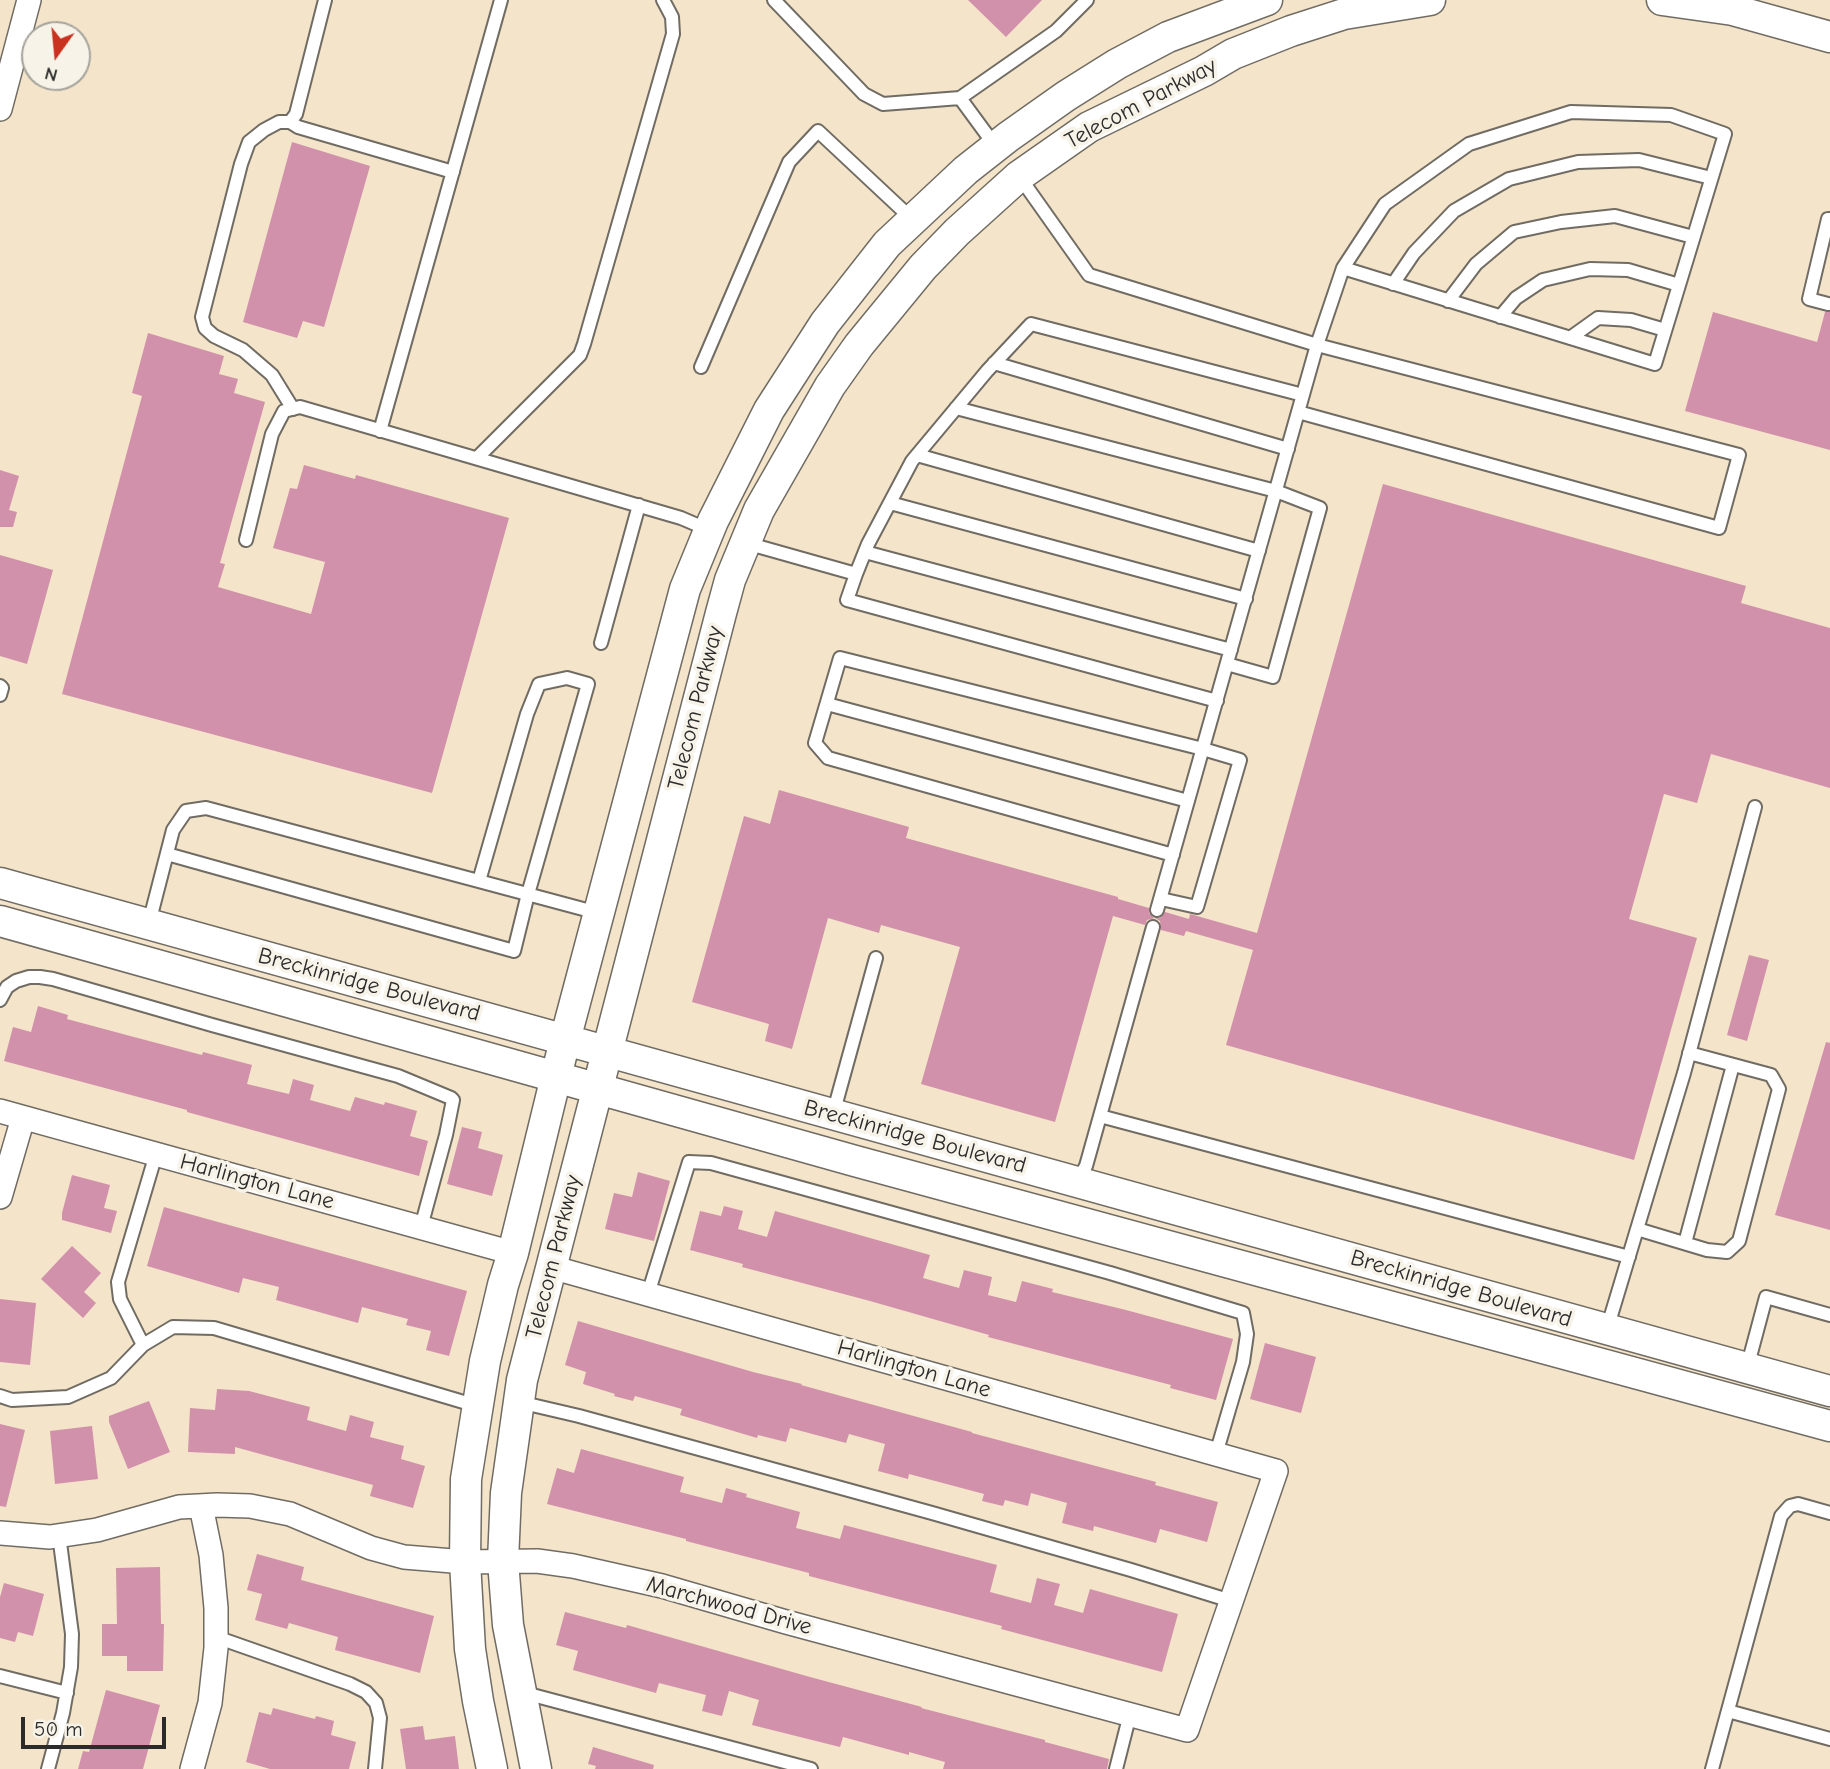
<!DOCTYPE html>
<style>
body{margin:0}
#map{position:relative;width:1830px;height:1769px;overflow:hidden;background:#f3e4ca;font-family:"Comic Neue",sans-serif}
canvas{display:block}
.north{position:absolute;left:21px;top:21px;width:70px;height:70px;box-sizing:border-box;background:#f7f3e8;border:2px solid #a5a39c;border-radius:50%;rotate:195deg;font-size:19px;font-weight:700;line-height:28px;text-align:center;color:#2b2b2b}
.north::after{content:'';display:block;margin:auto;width:24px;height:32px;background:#c8321e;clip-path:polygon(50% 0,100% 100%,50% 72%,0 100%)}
.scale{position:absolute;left:21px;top:1717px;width:145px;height:32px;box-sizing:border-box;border:4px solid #2b2b2b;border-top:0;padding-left:9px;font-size:21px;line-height:24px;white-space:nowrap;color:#2b2b2b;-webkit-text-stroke:5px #f7f3e8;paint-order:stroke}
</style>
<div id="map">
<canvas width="1830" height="1769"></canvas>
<div class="north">N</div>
<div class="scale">50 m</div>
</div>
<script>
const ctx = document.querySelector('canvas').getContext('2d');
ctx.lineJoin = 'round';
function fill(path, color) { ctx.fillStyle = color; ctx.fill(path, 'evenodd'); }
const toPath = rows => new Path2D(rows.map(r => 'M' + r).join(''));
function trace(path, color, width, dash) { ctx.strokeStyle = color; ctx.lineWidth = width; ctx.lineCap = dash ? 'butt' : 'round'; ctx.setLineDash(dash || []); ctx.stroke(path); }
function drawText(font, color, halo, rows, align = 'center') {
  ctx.font = font + ' "Comic Neue",sans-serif'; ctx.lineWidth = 7; ctx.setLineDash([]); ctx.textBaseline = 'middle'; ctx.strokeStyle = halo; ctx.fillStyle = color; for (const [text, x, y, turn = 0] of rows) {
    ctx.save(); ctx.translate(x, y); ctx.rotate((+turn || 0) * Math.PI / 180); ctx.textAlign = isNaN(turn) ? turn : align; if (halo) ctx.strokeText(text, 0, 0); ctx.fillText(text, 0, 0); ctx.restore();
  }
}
fill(toPath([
 [968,0,1042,0,1006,37],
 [292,142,370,166,324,327,303,321,297,338,243,322],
 [1713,312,1817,342,1825,312,1830,312,1830,450,1685,411],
 [148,333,224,356,219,374,238,379,234,393,265,402,220,563,225,564,218,587,311,614,325,562,273,548,290,488,297,489,304,465,355,479,356,475,509,518,432,793,62,694,142,396,132,393],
 [0,470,19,476,9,510,17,512,13,527,0,527],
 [1383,484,1746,586,1741,603,1830,628,1830,788,1711,754,1697,803,1664,794,1629,919,1697,938,1634,1160,1226,1045,1253,950,1186,931,1184,936,1161,930,1160,921,1155,918,1147,920,1145,925,1113,916,1055,1122,921,1084,960,947,881,925,879,933,828,918,792,1049,765,1041,769,1024,692,1002,744,816,770,824,779,790,909,827,906,838,1118,897,1118,899,1149,908,1149,913,1154,918,1160,918,1165,912,1189,919,1190,914,1257,933],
 [0,555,53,570,27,664,0,656],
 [1749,955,1769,960,1747,1041,1727,1035],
 [38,1006,68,1015,67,1019,119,1033,202,1055,203,1052,252,1065,247,1084,289,1094,293,1079,314,1085,310,1100,350,1111,355,1097,384,1105,385,1102,417,1111,410,1136,428,1141,419,1176,187,1112,187,1110,4,1061,13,1027,31,1032],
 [1826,1042,1830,1043,1830,1230,1775,1215],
 [462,1127,482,1132,478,1148,503,1155,492,1196,447,1184],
 [638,1172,670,1181,654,1241,605,1229,614,1193,632,1197],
 [72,1175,110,1185,104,1208,117,1211,111,1233,62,1220,62,1213],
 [724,1206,743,1211,738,1229,767,1237,775,1211,930,1255,923,1278,959,1288,964,1270,992,1277,988,1295,1016,1302,1022,1281,1053,1289,1052,1292,1126,1310,1233,1339,1216,1400,1170,1388,1171,1385,988,1337,989,1335,870,1301,742,1267,743,1264,690,1250,700,1211,721,1216],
 [164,1207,467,1291,449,1356,426,1350,431,1331,406,1325,408,1319,362,1307,358,1323,276,1300,279,1287,243,1278,239,1293,147,1266],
 [72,1246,101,1273,84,1292,96,1303,83,1318,41,1279],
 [0,1299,36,1303,30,1365,0,1362],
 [578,1321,753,1372,802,1384,801,1385,972,1432,972,1433,1156,1482,1155,1485,1218,1502,1207,1542,1160,1529,1156,1543,1094,1526,1093,1531,1062,1523,1067,1503,1031,1493,1028,1506,1005,1500,1003,1506,982,1501,984,1494,909,1474,908,1479,878,1471,885,1444,849,1434,846,1443,790,1428,786,1442,758,1435,757,1438,680,1415,682,1409,635,1396,633,1401,614,1396,615,1394,583,1384,586,1372,565,1365],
 [1265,1343,1316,1357,1301,1413,1250,1399],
 [217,1389,249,1391,310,1407,307,1420,346,1431,350,1415,374,1422,370,1437,404,1446,401,1459,425,1466,413,1508,370,1496,373,1485,235,1447,235,1454,188,1452,190,1408,215,1410],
 [149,1401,170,1452,128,1469,109,1422,109,1416],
 [0,1424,25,1430,6,1507,0,1506],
 [92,1426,98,1479,55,1484,50,1431],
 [581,1449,684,1477,680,1492,722,1503,726,1488,747,1494,746,1497,800,1512,796,1528,840,1539,844,1525,997,1565,990,1592,1031,1603,1037,1578,1060,1584,1054,1605,1083,1613,1090,1589,1178,1614,1162,1672,1001,1629,1002,1626,809,1576,809,1573,686,1541,686,1539,547,1504,557,1468,574,1473],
 [257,1554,304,1567,301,1580,434,1616,420,1673,335,1650,338,1637,289,1623,287,1629,255,1620,262,1594,247,1590],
 [160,1567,161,1624,164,1624,163,1671,127,1671,127,1656,102,1656,102,1624,117,1624,116,1568],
 [4,1583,44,1594,33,1636,18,1632,15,1642,0,1638,0,1597],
 [565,1612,626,1628,627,1625,810,1677,922,1707,921,1708,1045,1740,1045,1742,1109,1759,1107,1769,943,1769,945,1762,909,1752,909,1755,843,1737,840,1747,752,1725,759,1700,729,1691,722,1716,702,1711,706,1695,659,1683,656,1693,573,1670,578,1651,556,1645],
 [106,1690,160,1705,143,1769,78,1769,83,1751,89,1752],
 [273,1708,315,1719,316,1716,334,1721,331,1735,356,1742,349,1769,270,1769,246,1762,259,1712,271,1715],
 [423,1726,425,1740,455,1736,459,1769,406,1769,400,1729],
 [593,1747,654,1765,653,1769,595,1769,596,1766,588,1764]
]), '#d291aa');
const service = toPath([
 [774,0,864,94,883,104,960,98,996,147],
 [960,98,1056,31,1087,0],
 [290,122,298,127,453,172],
 [1019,176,1089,275,1317,345,1157,910],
 [1393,284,1414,253,1454,211,1509,179,1578,162,1639,160,1711,178],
 [1448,301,1476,264,1514,232,1561,222,1615,216,1693,237],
 [1828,304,1809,299,1828,219,1830,219],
 [1500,317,1516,298,1543,280,1590,269,1628,270,1679,285],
 [1570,338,1598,318,1631,320,1665,330],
 [994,363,1288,449],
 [701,367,789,162,818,131,912,219],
 [956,408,1276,491,1320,508,1273,677,1227,664],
 [293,409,272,375,243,350,214,336,205,328,202,317,241,164,249,142,264,130,279,122,290,122,296,114,325,0],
 [1298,412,1719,528,1739,455,1317,345,1343,268,1385,204,1469,144,1571,112,1671,115,1725,134,1655,364,1343,268],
 [380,431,501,0],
 [917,455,1259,551],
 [477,458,580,355,584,344,673,34,672,17,663,0],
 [890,503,1246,599],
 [246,540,272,434,284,411,300,407,681,518,709,530],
 [746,543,856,574,868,544,912,461,987,371,1031,324,1303,395],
 [865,552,1231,650],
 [856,574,847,600,1217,701],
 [601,643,639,505],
 [0,686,2,688,0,695],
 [827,704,1188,801],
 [167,854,514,951,528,894,588,684,567,678,539,684,527,714,479,881],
 [1161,899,1197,907,1240,760,1203,749,840,658,815,743,828,758,1173,855],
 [149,923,173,830,186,811,206,808,598,913],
 [0,1000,7,987,16,981,29,977,40,977,53,979,212,1025,398,1076,451,1098,453,1100,446,1135,421,1227],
 [833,1114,876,958],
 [1100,1116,1629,1257],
 [1077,1182,1086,1166,1153,927],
 [1637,1229,1707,1250,1727,1252,1739,1241,1779,1089,1771,1075,1689,1053],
 [1685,1243,1733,1065],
 [648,1294,689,1162,711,1163,1110,1273,1243,1313,1247,1334,1243,1362,1216,1454],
 [1607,1329,1684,1073,1755,807],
 [143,1345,120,1299,118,1282,156,1154],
 [1747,1368,1766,1297,1830,1315],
 [0,1396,12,1400,68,1397,111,1378,143,1345,173,1327,214,1328,477,1406],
 [519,1402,579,1416,932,1513,1131,1570,1231,1601],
 [216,1637,350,1684,366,1692,376,1703,380,1718,375,1769],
 [0,1676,67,1693],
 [521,1692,811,1769],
 [1728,1711,1830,1739],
 [48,1769,63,1713,71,1667,72,1634,59,1535],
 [1116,1769,1130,1714],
 [1712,1769,1781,1516,1790,1506,1798,1504,1830,1513]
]);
const minor = toPath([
 [0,109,29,0],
 [0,1111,513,1253],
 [0,1197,23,1118],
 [0,1533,50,1537,97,1530,179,1507,217,1505,250,1506,290,1514,371,1548,404,1557,465,1562,537,1561,573,1566,662,1586,786,1622,1187,1730,1276,1471,551,1267],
 [192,1769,210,1703,216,1648,216,1608,211,1555,201,1506]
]);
const tertiary = toPath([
 [1662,0,1733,10,1830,37],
 [0,883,1830,1391],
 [0,921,855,1161,1830,1426],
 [492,1769,478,1701,470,1649,465,1562,466,1479,485,1361,503,1285,513,1253,565,1040,685,589,713,521,769,410,825,323,887,244,966,170,1008,137,1066,96,1117,64,1168,37,1267,0],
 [536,1769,508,1625,503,1561,506,1493,522,1380,721,613,730,580,759,510,830,386,859,345,923,267,957,232,1019,176,1089,127,1204,71,1233,54,1291,31,1344,14,1430,0]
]);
trace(service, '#716c63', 16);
trace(minor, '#716c63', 26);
trace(tertiary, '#716c63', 33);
trace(service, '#fff', 12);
trace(minor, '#fff', 23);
trace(tertiary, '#fff', 30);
drawText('23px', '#2b2b2b', '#f7f3e8', [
 ["Telecom Parkway",1141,104,-28],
 ["Telecom Parkway",696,708,-76],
 ["Breckinridge Boulevard",369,985,15],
 ["Breckinridge Boulevard",915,1137,15],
 ["Harlington Lane",257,1182,15],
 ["Telecom Parkway",554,1257,-76],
 ["Breckinridge Boulevard",1461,1289,16],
 ["Harlington Lane",914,1369,16],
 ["Marchwood Drive",729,1606,15]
]);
</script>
